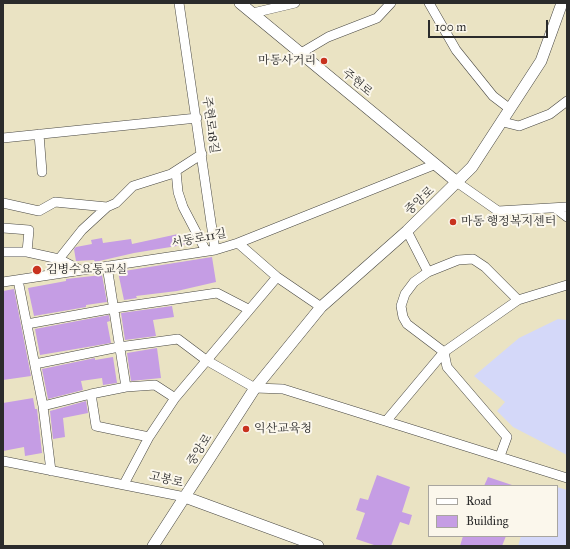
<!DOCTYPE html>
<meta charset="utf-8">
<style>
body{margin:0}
#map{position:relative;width:570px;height:549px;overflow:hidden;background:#eae3c3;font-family:"IM FELL Great Primer",serif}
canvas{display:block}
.frame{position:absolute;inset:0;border:4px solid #2b2b2b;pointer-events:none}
.legend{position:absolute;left:428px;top:485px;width:130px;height:52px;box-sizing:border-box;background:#fbf7ec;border:1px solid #a8a59f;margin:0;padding:5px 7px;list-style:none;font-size:12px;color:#2b2b2b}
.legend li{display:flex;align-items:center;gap:8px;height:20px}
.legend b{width:20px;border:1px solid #a8a59f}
.scale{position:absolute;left:428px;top:20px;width:120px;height:18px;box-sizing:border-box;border:2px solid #2b2b2b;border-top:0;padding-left:5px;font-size:12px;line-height:14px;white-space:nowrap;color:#2b2b2b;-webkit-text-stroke:3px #fbf7ec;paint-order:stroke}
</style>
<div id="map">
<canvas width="570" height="549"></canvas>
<div class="frame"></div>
<ul class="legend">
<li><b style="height:5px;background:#fff"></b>Road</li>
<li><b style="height:11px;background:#c59de4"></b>Building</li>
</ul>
<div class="scale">100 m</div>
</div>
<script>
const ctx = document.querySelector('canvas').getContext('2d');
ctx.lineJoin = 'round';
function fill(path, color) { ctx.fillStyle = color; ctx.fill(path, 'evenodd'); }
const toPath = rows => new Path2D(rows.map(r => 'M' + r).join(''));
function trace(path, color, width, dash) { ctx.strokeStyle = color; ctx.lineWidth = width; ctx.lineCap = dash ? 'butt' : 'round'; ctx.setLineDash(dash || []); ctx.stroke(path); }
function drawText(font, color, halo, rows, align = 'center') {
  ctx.font = font + ' "IM FELL Great Primer","Noto Serif KR",serif'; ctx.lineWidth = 4; ctx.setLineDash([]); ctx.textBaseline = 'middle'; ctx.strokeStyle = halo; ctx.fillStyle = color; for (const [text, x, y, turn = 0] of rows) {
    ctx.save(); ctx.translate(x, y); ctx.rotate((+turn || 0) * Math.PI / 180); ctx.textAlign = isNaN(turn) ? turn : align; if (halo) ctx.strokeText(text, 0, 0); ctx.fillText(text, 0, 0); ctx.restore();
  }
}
fill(toPath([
 [558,319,567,320,567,455,513,427,497,411,505,402,474,376,519,338],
 [557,487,567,490,567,546,518,546,521,536,557,536]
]), '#d4d8f9');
fill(toPath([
 [178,234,179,238,191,236,195,243,134,253,95,262,94,260,76,261,74,249,76,247,92,244,91,240,102,238,103,243,131,239,132,244],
 [212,257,216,282,177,291,136,296,137,298,124,300,118,272],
 [102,275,107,302,86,305,86,307,34,316,28,288,66,281,66,279],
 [14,289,31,376,3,380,3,291],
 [172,306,174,317,153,320,156,336,125,340,121,313],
 [109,315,110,321,107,322,111,343,40,355,35,329],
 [157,348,161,378,131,381,127,353],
 [113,357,117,383,103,385,102,378,81,381,83,390,48,399,42,369,95,358,95,360],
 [33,398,35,409,37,409,42,453,25,456,24,447,3,451,3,403],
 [86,401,88,413,63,418,65,437,53,439,50,411],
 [377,475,410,487,402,512,412,515,409,525,400,522,391,546,377,546,356,539,365,513,356,510,360,498,368,500],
 [488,477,512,485,511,486,484,486],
 [463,536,506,536,502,546,460,546]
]), '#c59de4');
const minor = toPath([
 [179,3,215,250],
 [429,3,456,50,493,96,510,109],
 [253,13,295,3],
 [301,53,328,37,377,18,391,3],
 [503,122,519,126,550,114,567,101],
 [39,134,42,172],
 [3,138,197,118],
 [176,171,178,192,183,207,206,251],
 [458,183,498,211,567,207],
 [3,203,39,211,55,202,107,207],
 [555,208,567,217],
 [3,228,29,230,27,252],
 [407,231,428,272,414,282,405,294,401,306,403,317,407,324,444,352,447,367,507,437,500,456],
 [238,243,436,164],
 [3,252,27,252,59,259,80,270],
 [59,259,82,230,107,207,116,203,133,186,171,174,202,154],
 [107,266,126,387],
 [428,272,458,260,473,259,485,267,518,300],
 [18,280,43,406,51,471],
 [3,282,215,250,238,243,277,277,321,307],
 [27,324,115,308,217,293,248,309],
 [35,364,119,347,178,339,206,360,255,388,283,389,567,478],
 [91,394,96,426,149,437],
 [43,406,91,394,126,387,155,385,175,398],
 [387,420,444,352,518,300,567,285],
 [3,461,185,497],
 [124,484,149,437,175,398,277,277]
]);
const tertiary = toPath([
 [240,3,458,183],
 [185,497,318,546],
 [153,546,255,388,321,307,407,231,472,167,541,61,562,3]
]);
trace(minor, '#484742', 10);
trace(tertiary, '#484742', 12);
trace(minor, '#fff', 9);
trace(tertiary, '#fff', 11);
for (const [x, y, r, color] of [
 [324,61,4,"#c8321e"],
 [453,222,4,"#c8321e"],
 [37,270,5,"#c8321e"],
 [246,429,4,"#c8321e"]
]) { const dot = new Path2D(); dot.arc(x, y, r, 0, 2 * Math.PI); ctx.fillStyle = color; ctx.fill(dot); trace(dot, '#fbf7ec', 1.5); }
drawText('12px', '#2b2b2b', '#fbf7ec', [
 ["마동사거리",316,61,"right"],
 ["마동 행정복지센터",461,222],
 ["김병수요통교실",46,270],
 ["익산교육청",254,429]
], 'left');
drawText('12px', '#2b2b2b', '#fbf7ec', [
 ["주현로",357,83,40],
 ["주현로18길",210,125,82],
 ["중앙로",420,201,-43],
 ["서동로11길",199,239,-11],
 ["중앙로",200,450,-57],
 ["고봉로",166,480,13]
]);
</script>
